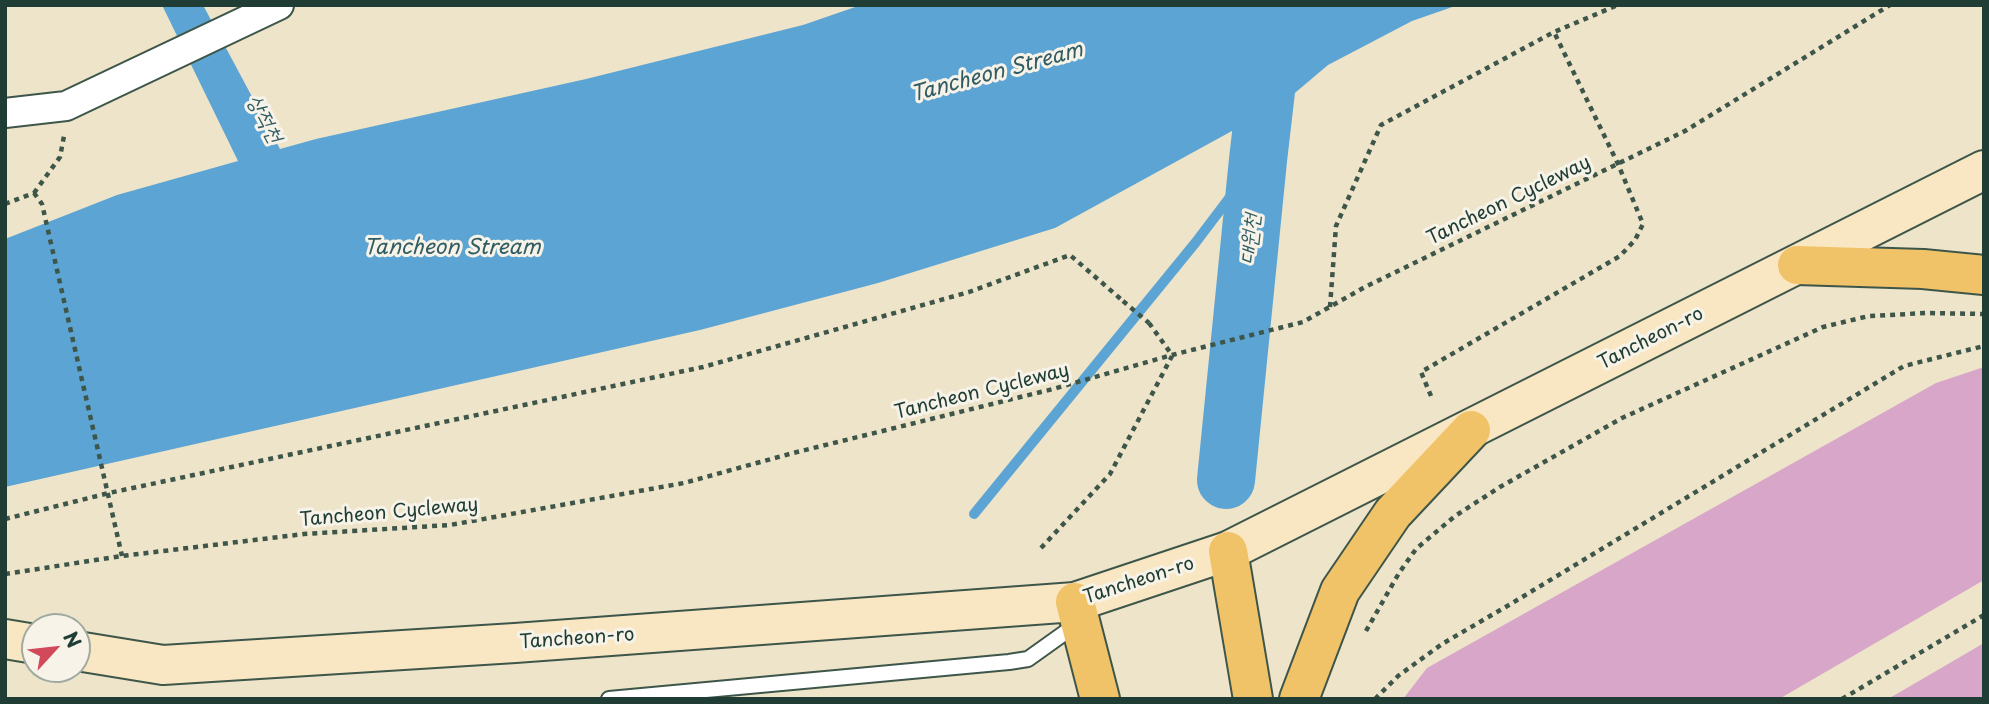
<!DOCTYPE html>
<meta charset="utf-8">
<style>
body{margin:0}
#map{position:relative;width:1989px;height:704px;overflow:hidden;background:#eee4c9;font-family:"Playpen Sans",sans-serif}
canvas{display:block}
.frame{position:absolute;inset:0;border:7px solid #1f3d34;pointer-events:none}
.north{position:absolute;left:21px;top:613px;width:70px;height:70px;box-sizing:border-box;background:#f7f3e8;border:2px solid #a1aaa0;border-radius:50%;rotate:63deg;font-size:19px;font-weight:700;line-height:28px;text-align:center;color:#1f3d34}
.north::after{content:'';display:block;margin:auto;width:24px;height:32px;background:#d1495b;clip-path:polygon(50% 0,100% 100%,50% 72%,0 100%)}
</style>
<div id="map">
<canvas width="1989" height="704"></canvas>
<div class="frame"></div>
<div class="north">N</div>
</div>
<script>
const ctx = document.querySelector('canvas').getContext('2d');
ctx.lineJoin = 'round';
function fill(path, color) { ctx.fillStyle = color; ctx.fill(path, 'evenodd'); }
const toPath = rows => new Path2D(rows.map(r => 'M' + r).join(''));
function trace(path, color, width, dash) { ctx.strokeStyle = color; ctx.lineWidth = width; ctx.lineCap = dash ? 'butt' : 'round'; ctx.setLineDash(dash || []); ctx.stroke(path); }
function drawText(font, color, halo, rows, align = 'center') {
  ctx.font = font + ' "Playpen Sans","Poor Story",sans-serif'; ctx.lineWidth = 6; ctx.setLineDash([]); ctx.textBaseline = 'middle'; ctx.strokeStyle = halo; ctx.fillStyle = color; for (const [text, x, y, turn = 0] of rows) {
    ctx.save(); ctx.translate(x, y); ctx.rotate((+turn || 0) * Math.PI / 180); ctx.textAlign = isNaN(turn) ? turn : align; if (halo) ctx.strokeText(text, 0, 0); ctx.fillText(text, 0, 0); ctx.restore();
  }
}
fill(toPath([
 [162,5,203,5,280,149,316,139,586,79,803,25,861,5,1458,5,1412,21,1328,65,1283,103,1055,228,878,283,700,330,5,487,5,239,117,195,238,161]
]), '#5ca4d3');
trace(toPath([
 [974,514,1196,242,1258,160]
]), '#5ca4d3', 10);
trace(toPath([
 [1226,480,1258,160,1271,48,1296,5]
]), '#5ca4d3', 58);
fill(toPath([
 [1984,367,1984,580,1779,699,1403,699,1427,668,1936,383],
 [1984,643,1984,699,1888,699]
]), '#d7a6c8');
const service = toPath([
 [609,699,1009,662,1028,659,1077,624]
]);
const minor = toPath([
 [5,113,66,106,279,5]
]);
const secondary = toPath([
 [5,639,35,644],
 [77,651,163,665,515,643,1075,602,1228,551,1984,170]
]);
const primary = toPath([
 [1797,265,1923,269,1984,275],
 [1228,551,1253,699],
 [1075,602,1100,699],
 [1299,699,1340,591,1393,513,1471,430]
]);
trace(service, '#3e564a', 18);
trace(minor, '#3e564a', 32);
trace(secondary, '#3e564a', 42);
trace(primary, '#3e564a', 42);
trace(toPath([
 [34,193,42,204,122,556],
 [34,193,60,157,64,136],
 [5,204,34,193],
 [1330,307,1336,226,1381,125,1554,32,1618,5],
 [1149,323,1172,355],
 [1431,396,1421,372,1620,256,1635,240,1643,224,1618,164,1554,32],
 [5,519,109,493,703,367,969,292,1070,255,1123,301],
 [1041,548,1110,474,1172,356],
 [5,574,122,556,304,534,450,525,684,483,793,453,1053,389,1172,355,1303,322,1365,287,1685,131,1890,5],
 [1366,631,1399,573,1416,549,1455,516,1500,487,1622,418,1823,327,1869,316,1927,313,1984,314],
 [1375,699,1398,676,1442,644,1509,605,1904,366,1984,346],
 [1842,699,1984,615]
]), '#3e564a', 4.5, [5, 5]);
trace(service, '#fff', 14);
trace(minor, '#fff', 28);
trace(secondary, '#f9e7c3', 38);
trace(primary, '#f1c369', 38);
trace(toPath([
 [1123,301,1149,323]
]), '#3e564a', 4.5, [5, 5]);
drawText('19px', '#1f3d34', '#f7f3e8', [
 ["Tancheon Cycleway",1509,201,-26],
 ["Tancheon-ro",1651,339,-27],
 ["Tancheon Cycleway",982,392,-14],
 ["Tancheon Cycleway",389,513,-5],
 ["Tancheon-ro",1139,581,-18],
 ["Tancheon-ro",577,639,-4]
]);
drawText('italic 21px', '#315c64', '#f7f3e8', [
 ["Tancheon Stream",997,73,-15],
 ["상적천",264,119,62],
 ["대원천",1251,239,-84],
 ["Tancheon Stream",452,248]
]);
</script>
